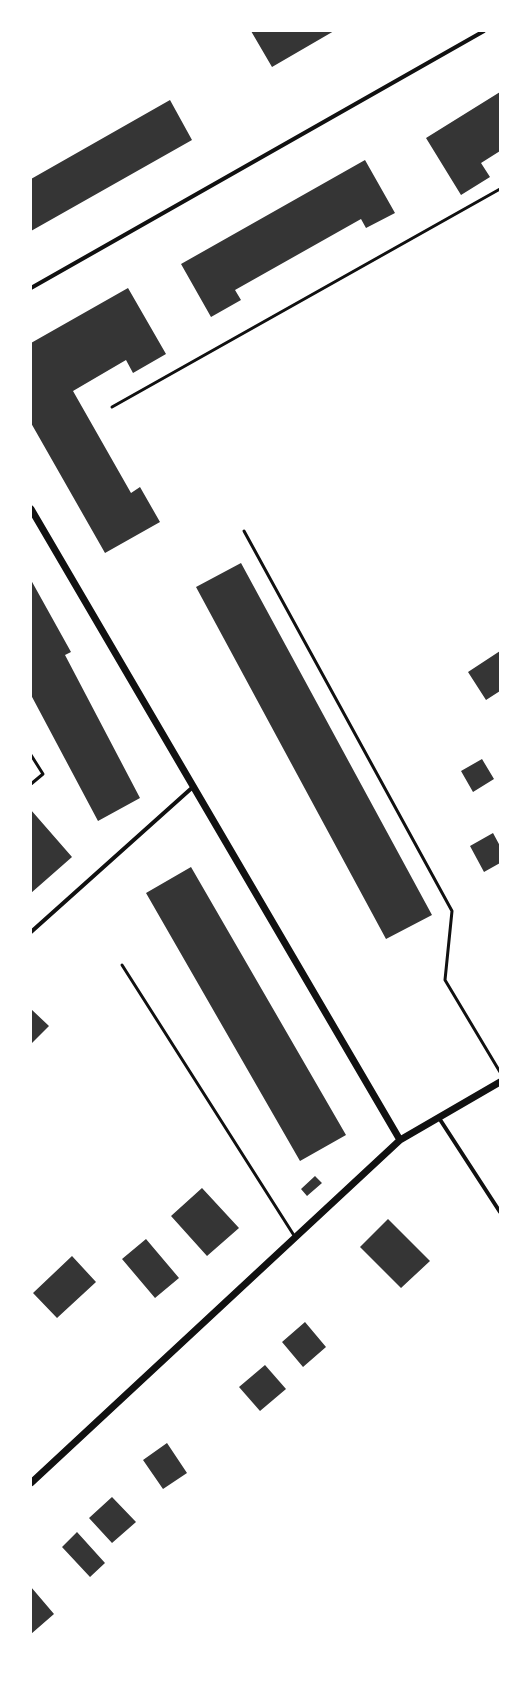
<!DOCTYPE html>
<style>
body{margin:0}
#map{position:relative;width:531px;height:1682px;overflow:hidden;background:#fff;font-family:Helvetica,sans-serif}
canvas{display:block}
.frame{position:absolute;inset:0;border:32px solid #fff;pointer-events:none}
</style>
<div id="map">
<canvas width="531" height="1682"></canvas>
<div class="frame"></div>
</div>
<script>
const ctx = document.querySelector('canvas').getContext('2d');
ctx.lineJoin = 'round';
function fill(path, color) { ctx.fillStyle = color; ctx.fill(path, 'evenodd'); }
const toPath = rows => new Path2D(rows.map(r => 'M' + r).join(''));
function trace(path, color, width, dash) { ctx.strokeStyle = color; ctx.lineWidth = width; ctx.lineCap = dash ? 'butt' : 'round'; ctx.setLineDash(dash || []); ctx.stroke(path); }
fill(toPath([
 [251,31,334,31,272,67],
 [500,92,500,151,481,163,490,177,461,195,426,138],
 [170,100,192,140,31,231,31,179],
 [365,160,395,213,366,228,361,219,235,290,241,300,211,317,181,264],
 [128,288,166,354,133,373,126,360,73,391,131,493,140,487,160,522,105,553,31,423,31,343],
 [241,563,432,915,386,939,196,587],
 [31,580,71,652,65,655,140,798,98,821,31,695],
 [500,651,500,691,486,700,468,672],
 [482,759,494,779,473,792,461,771],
 [31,810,72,857,31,893],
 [493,833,500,846,500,863,484,872,470,846],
 [191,867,346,1135,300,1161,146,893],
 [31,1009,49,1026,31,1044],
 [315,1176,322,1183,307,1196,301,1189],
 [202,1188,239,1228,207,1256,171,1216],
 [388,1219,430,1261,401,1288,360,1247],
 [146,1239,179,1278,155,1298,122,1259],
 [72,1256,96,1282,57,1318,33,1293],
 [305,1322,326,1347,303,1367,282,1342],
 [265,1365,286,1389,260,1411,239,1387],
 [167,1443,187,1473,163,1489,143,1460],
 [112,1497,136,1522,112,1543,89,1518],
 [77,1532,105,1563,90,1577,62,1547],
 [31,1587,54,1614,31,1634]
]), '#353535');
trace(toPath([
 [112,407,500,189],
 [244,531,452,911,445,980,500,1072],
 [31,755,43,774,31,784],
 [122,965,295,1237]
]), '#111', 3);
trace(toPath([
 [31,288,484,31],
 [31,932,194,786],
 [439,1118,500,1212]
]), '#111', 4);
trace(toPath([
 [31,509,400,1140],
 [31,1483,400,1140,500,1082]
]), '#111', 7);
</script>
